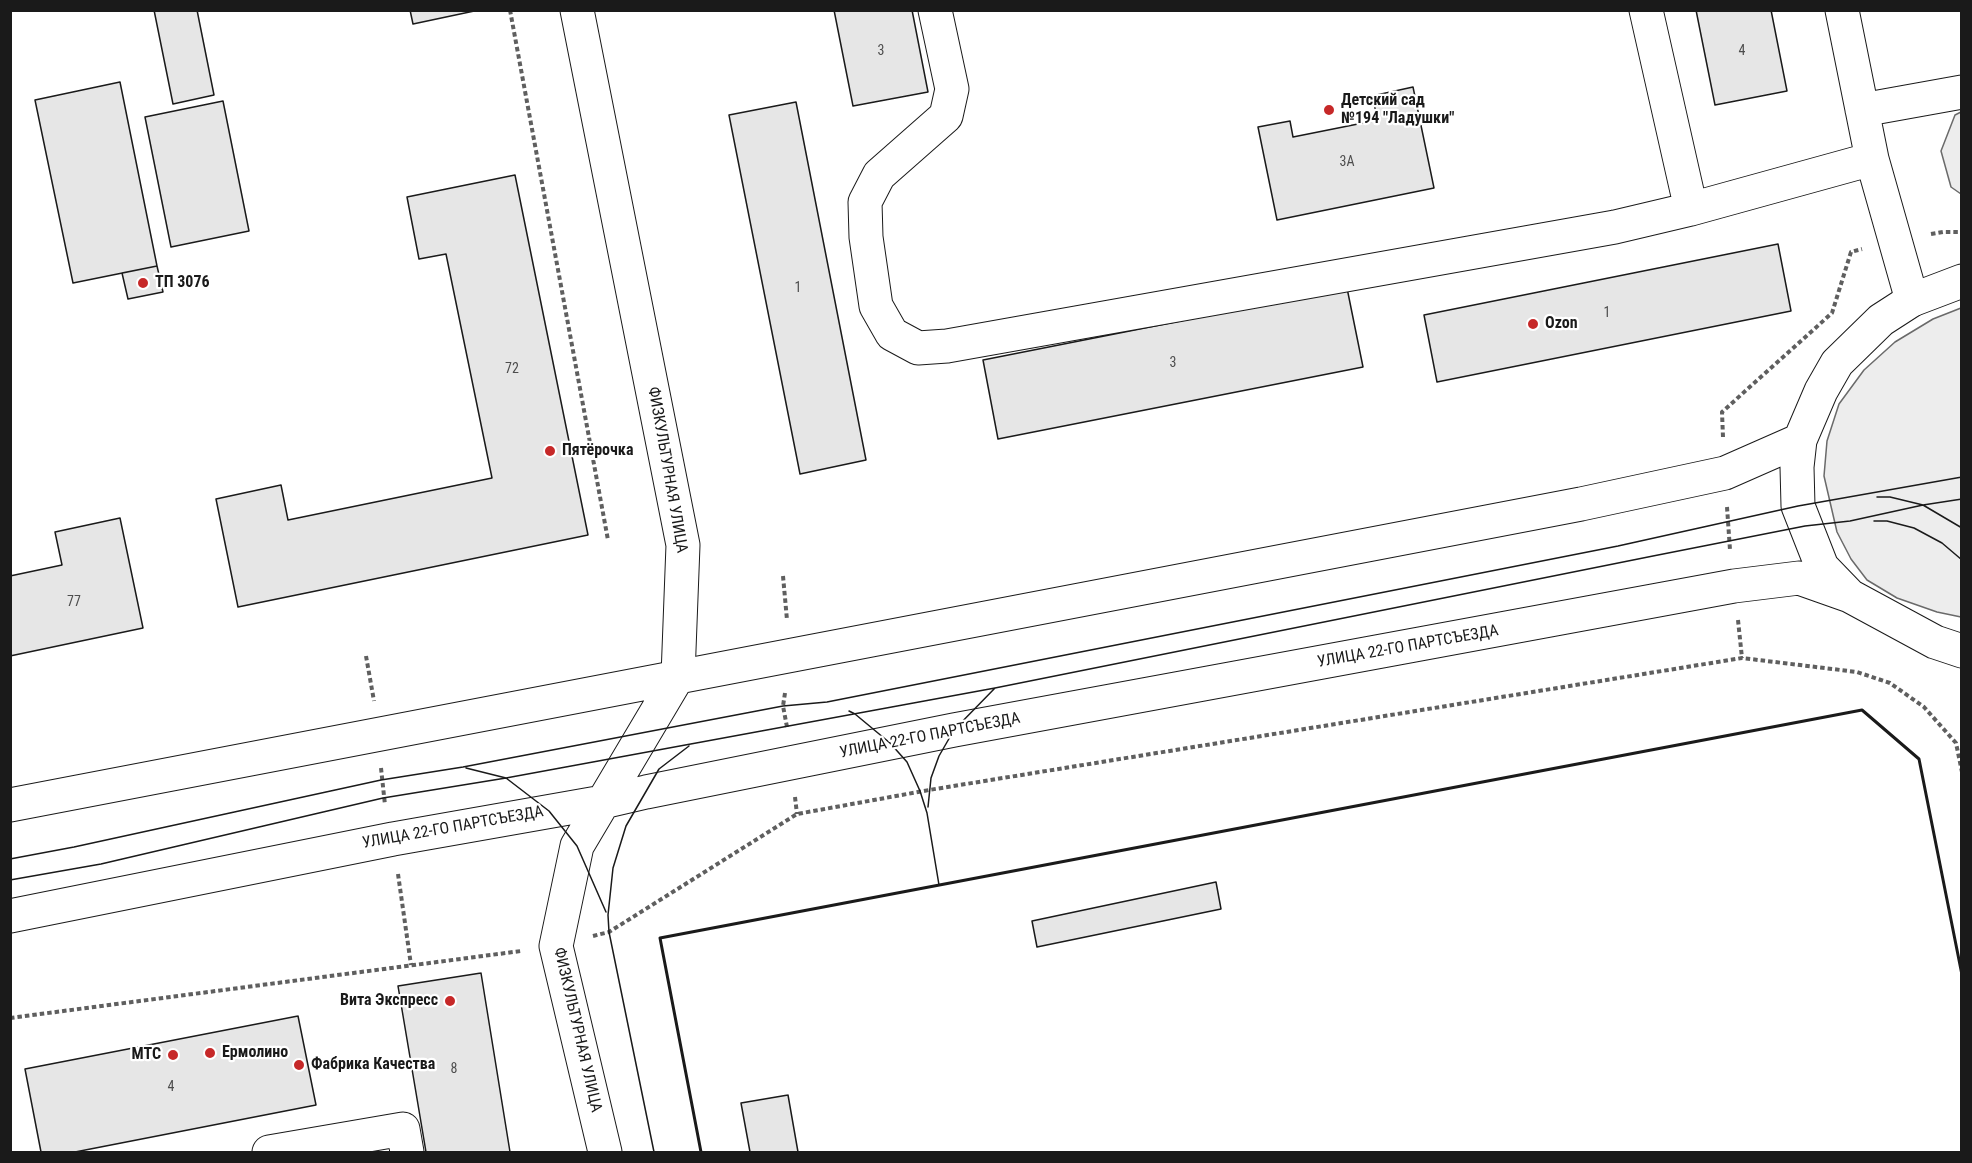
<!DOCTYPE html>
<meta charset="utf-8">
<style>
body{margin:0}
#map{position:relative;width:1972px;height:1163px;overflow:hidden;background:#fff;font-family:"Roboto Condensed",sans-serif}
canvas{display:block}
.frame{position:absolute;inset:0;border:12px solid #1a1a1a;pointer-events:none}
</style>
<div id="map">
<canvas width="1972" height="1163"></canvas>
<div class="frame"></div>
</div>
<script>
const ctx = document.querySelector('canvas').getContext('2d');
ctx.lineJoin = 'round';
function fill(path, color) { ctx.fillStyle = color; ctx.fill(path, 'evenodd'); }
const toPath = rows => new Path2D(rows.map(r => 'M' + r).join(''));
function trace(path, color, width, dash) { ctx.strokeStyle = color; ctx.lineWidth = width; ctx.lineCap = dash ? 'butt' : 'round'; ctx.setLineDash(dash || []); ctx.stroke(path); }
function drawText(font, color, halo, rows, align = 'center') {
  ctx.font = font + ' "Roboto Condensed",sans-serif'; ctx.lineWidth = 4.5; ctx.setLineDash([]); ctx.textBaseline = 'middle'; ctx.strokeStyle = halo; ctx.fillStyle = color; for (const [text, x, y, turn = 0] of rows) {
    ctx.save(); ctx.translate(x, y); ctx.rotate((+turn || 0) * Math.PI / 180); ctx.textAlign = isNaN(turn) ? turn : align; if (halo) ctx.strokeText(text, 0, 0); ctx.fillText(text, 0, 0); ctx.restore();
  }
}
const built = toPath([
 [1961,112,1961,194,1951,187,1941,151,1955,115,1961,112],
 [1961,308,1961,617,1937,612,1897,598,1867,580,1851,559,1837,532,1824,476,1827,441,1839,404,1864,370,1895,342,1933,319,1961,308]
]);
fill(built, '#ededed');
trace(built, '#6a6a6a', 1.5);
const building = toPath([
 [154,10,197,10,214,95,173,104,154,10],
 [410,10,479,10,413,24,410,10],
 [834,10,912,10,928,92,853,106,834,10],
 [1696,10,1771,10,1787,91,1715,105,1696,10],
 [120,82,157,266,73,283,35,100,120,82],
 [1413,87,1434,188,1277,220,1258,127,1290,121,1293,137,1378,120,1372,96,1413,87],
 [223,101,249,231,171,247,145,117,223,101],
 [796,102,866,460,800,474,729,115,796,102],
 [515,175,588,535,238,607,216,499,281,485,288,520,492,478,446,254,419,259,407,197,515,175],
 [1778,244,1791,311,1437,382,1424,315,1778,244],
 [157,266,163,292,128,299,122,273,157,266],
 [1347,288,1363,367,998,439,983,360,1347,288],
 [120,518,143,628,10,656,10,576,62,565,55,532,120,518],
 [1216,882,1221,909,1037,947,1032,921,1216,882],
 [481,973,510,1152,426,1152,398,986,481,973],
 [298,1016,316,1105,75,1152,41,1152,25,1069,298,1016],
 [788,1095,798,1152,750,1152,741,1103,788,1095]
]);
fill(building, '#e6e6e6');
trace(building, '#1a1a1a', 1.5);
const minor = toPath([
 [577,10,683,545,678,676],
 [935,10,952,89,946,116,879,175,865,202,866,237,876,306,892,334,918,348,947,346,1615,227,1691,209,1646,10],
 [1842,10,1872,159,1912,300],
 [1862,110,1962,92],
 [1691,209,1872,159],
 [269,1152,403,1129,407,1152]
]);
const major = toPath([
 [1962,281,1912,300,1881,320,1837,363,1821,391,1800,440,1797,467,1798,506,1822,567,1850,596,1935,642,1962,651],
 [10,805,1581,504,1725,473,1800,440],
 [10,916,393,839,603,802,646,792,954,730,1734,586,1799,578,1850,596],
 [605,1152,556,946,577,846,678,676]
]);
trace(minor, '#1a1a1a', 35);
trace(major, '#1a1a1a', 35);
trace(toPath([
 [510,10,608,540],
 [1931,234,1943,232,1962,232],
 [1723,437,1722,412,1832,313,1851,252,1862,249],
 [1727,507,1730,550],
 [783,576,787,620],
 [1738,620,1742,658],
 [366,656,374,701],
 [785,693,783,706,787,727],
 [381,768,385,805],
 [795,797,797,814],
 [398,874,411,965],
 [593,936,609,932,797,814,929,790,1742,658,1857,672,1890,683,1924,707,1956,743,1962,772],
 [10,1018,521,951]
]), '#5f5f5f', 4, [4.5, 3]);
trace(minor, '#fff', 33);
trace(major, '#fff', 33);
trace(toPath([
 [1877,497,1890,497,1923,505,1962,528],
 [1874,521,1887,521,1914,528,1942,543,1962,560],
 [849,711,855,714,890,743,907,762,920,791,927,813,939,885],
 [466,768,506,778,549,811,577,846,606,912],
 [928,807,931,778,939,756,954,730,995,688],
 [10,859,74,847,381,780,463,767,783,706,827,702,1618,546,1798,506,1962,477],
 [10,880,101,864,383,798,506,778,995,688,1653,556,1805,526,1850,521,1923,505,1962,499],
 [654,1152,609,932,608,915,613,868,626,826,659,769,689,746]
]), '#1a1a1a', 1.5);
trace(toPath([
 [701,1152,660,938,1862,710,1919,759,1962,975]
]), '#1a1a1a', 3);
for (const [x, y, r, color] of [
 [1329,110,6,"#c62828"],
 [143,283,6,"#c62828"],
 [1533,324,6,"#c62828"],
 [550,451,6,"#c62828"],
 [450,1001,6,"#c62828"],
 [210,1053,6,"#c62828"],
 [173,1055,6,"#c62828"],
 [299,1065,6,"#c62828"]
]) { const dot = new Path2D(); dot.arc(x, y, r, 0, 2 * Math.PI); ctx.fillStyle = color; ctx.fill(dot); trace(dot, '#fff', 2); }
drawText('14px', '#4d4d4d', null, [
 ["3",881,51],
 ["4",1742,51],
 ["3А",1347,162],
 ["1",798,288],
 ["1",1607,313],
 ["3",1173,363],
 ["72",512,369],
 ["77",74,602],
 ["8",454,1069],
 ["4",171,1087]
]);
drawText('bold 16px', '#1a1a1a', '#fff', [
 ["Детский сад",1341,101],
 ["№194 \"Ладушки\"",1341,119],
 ["ТП 3076",155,283],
 ["Ozon",1545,324],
 ["Пятёрочка",562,451],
 ["Вита Экспресс",438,1001,"right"],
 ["Ермолино",222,1053],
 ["МТС",161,1055,"right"],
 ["Фабрика Качества",311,1065]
], 'left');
drawText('16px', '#1a1a1a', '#fff', [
 ["ФИЗКУЛЬТУРНАЯ УЛИЦА",667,470,80],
 ["УЛИЦА 22-ГО ПАРТСЪЕЗДА",1408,647,-10],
 ["УЛИЦА 22-ГО ПАРТСЪЕЗДА",930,736,-11],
 ["УЛИЦА 22-ГО ПАРТСЪЕЗДА",453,828,-10],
 ["ФИЗКУЛЬТУРНАЯ УЛИЦА",577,1030,77]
]);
</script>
